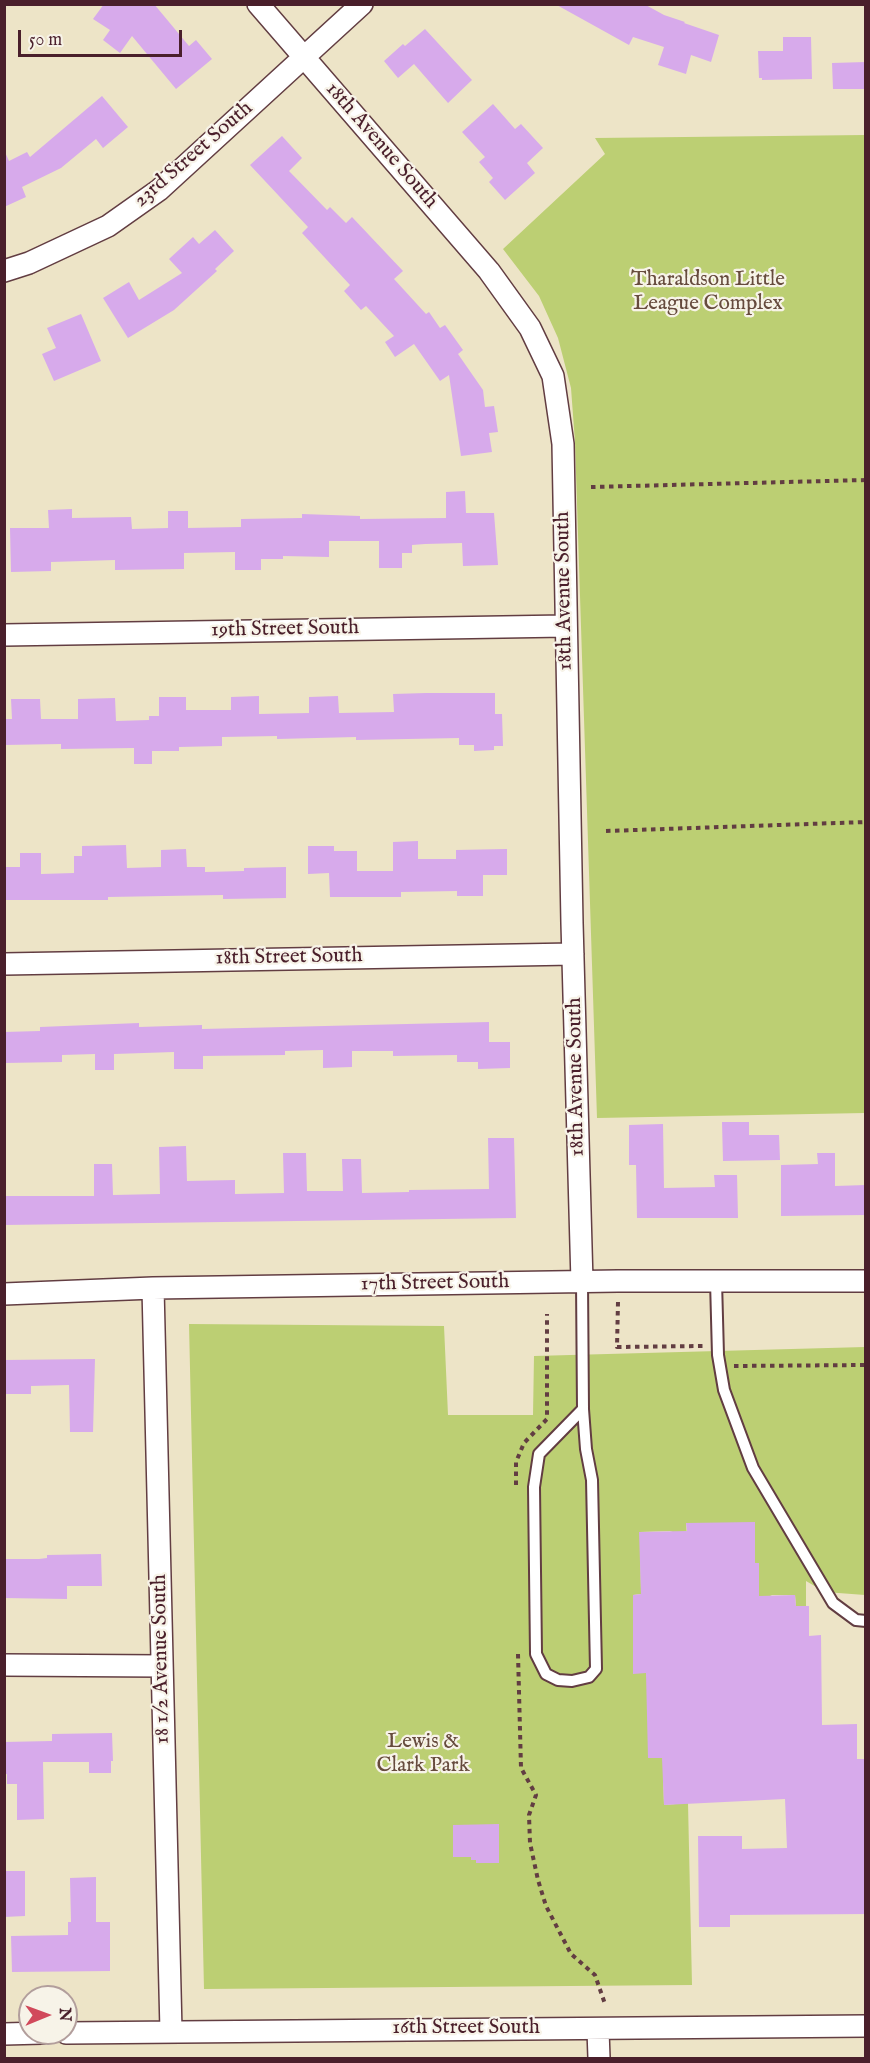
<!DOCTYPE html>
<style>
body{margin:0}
#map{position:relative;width:870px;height:2063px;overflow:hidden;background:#ede4c7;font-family:"IM FELL English",serif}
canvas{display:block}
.frame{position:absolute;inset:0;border:6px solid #4a1f2b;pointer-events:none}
.north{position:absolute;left:18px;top:1985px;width:60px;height:60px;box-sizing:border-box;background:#f7f3e8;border:2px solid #b29e9c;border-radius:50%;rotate:89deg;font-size:16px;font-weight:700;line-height:24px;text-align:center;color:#4a1f2b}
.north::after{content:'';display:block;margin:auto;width:21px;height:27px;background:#d1495b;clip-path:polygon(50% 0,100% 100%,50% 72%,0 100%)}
.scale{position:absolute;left:18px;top:30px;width:164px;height:27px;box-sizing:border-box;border:3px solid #4a1f2b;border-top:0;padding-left:8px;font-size:18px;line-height:21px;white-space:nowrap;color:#4a1f2b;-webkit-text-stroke:4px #f7f3e8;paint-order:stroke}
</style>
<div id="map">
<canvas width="870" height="2063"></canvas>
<div class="frame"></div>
<div class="north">N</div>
<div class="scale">50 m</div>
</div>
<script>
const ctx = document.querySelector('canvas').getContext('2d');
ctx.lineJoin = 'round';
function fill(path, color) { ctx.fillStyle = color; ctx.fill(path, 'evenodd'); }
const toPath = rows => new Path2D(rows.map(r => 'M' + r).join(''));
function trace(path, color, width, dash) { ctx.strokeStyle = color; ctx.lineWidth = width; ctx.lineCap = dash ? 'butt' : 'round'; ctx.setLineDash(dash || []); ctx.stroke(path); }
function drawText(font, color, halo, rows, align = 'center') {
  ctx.font = font + ' "IM FELL English",serif'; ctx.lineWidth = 4.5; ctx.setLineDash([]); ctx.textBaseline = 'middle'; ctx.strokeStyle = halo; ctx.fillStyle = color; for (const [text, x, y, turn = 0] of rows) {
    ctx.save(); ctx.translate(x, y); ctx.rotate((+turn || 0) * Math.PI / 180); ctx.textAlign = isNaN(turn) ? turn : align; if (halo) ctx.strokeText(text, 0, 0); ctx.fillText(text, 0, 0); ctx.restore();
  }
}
fill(toPath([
 [865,135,865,1113,597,1118,575,442,571,388,558,338,539,296,503,249,605,154,595,138],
 [189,1324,444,1326,448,1415,533,1415,534,1356,865,1347,865,1595,825,1592,806,1581,806,1606,796,1606,795,1595,772,1595,759,1602,759,1564,755,1563,755,1523,686,1523,687,1537,670,1531,640,1532,641,1594,633,1595,633,1673,646,1673,667,1758,663,1774,664,1805,688,1803,692,1985,204,1989]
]), '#bccf73');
fill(toPath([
 [104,4,154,4,189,46,196,40,212,59,176,89,132,36,120,53,103,40,110,30,93,19],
 [555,4,644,4,664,15,685,22,684,23,719,35,711,62,691,55,686,74,658,65,664,47,633,37,629,45],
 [425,29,472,80,448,103,414,64,398,78,384,61,403,44,405,46],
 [783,37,811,37,812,79,762,80,762,78,759,78,758,51,783,51],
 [866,62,866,89,833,89,832,63],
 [102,96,128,127,103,148,96,139,61,168,22,187,26,197,4,207,4,150,9,161,27,152,30,157],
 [493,104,515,129,521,124,543,148,527,163,535,173,505,200,489,182,493,178,479,162,485,157,462,132],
 [282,136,302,158,289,171,327,210,330,207,346,223,352,217,403,271,394,279,426,314,429,312,440,328,445,325,463,350,458,354,483,390,485,407,494,406,498,432,489,433,492,452,461,456,449,375,440,381,414,344,395,357,385,342,394,336,366,306,361,310,344,291,350,285,302,233,308,227,250,165],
 [215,230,234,251,215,269,217,271,174,310,128,338,103,298,129,282,139,300,182,273,169,259,193,237,199,244],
 [81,314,101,361,54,381,42,354,56,348,47,328],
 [465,491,466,513,494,513,498,565,463,566,462,543,425,544,412,545,412,553,402,553,402,568,379,568,379,541,329,541,329,557,283,556,283,559,261,559,261,570,235,570,235,552,184,553,184,569,115,570,115,560,51,562,51,571,11,572,10,528,49,528,48,510,72,509,72,518,131,517,132,529,168,528,168,511,188,511,188,528,241,527,241,519,302,518,302,514,360,516,360,519,446,518,446,492],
 [426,693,495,693,495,714,502,714,503,746,494,746,494,750,474,751,474,745,459,745,459,738,356,740,356,737,277,739,277,736,222,737,222,746,179,747,179,751,152,751,152,764,134,764,134,748,61,749,61,744,4,745,4,719,12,719,11,699,40,699,41,719,78,719,78,699,115,698,116,721,149,720,149,716,159,716,159,697,186,697,186,710,231,710,231,697,259,696,259,714,309,713,309,697,338,696,339,713,394,712,393,694],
 [418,841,418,859,456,859,456,850,507,849,507,875,483,875,483,896,457,896,457,891,401,892,401,897,330,897,329,873,308,874,308,846,334,846,334,851,357,851,357,871,393,871,393,842],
 [126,845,127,868,161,867,161,850,186,849,187,867,205,867,205,872,244,871,244,868,286,867,286,898,223,899,223,895,108,897,108,900,4,900,4,867,20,867,20,853,41,853,41,874,74,873,74,856,82,856,82,846],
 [489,1022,489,1042,510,1042,510,1068,478,1069,478,1062,457,1062,457,1055,393,1056,393,1051,352,1051,352,1067,323,1068,323,1050,285,1051,285,1055,203,1056,203,1069,174,1069,174,1052,114,1054,114,1070,95,1070,95,1054,62,1055,62,1062,4,1063,4,1032,40,1031,40,1027,139,1023,139,1027,202,1025,202,1029],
 [722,1122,749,1122,749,1135,779,1135,780,1160,723,1161],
 [663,1124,664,1188,715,1187,714,1175,737,1175,738,1218,637,1218,636,1165,629,1165,629,1125],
 [488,1138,514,1138,516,1218,4,1225,4,1196,94,1196,94,1164,112,1164,113,1195,160,1194,159,1147,186,1146,187,1181,235,1180,235,1194,284,1193,283,1153,306,1153,307,1191,343,1191,342,1159,361,1159,362,1193,409,1192,409,1190,489,1189],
 [817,1153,835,1153,835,1186,866,1185,866,1215,781,1216,781,1165,818,1164],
 [95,1359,93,1432,70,1432,69,1385,31,1386,31,1394,4,1394,4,1360],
 [755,1522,755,1563,759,1563,759,1596,795,1595,796,1606,809,1606,809,1636,821,1635,822,1725,857,1724,857,1759,866,1759,866,1914,730,1915,730,1927,699,1927,698,1836,742,1836,742,1849,787,1848,785,1799,664,1805,662,1758,648,1758,646,1673,633,1674,633,1595,641,1594,639,1532,687,1531,686,1523],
 [101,1554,102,1586,67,1586,67,1599,4,1598,4,1559,39,1559,47,1558,47,1555],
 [112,1733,113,1761,111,1761,111,1773,89,1773,89,1762,43,1762,44,1819,17,1820,17,1784,7,1784,7,1774,4,1774,4,1742,52,1741,52,1734],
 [499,1824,499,1863,476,1863,476,1860,471,1860,471,1857,453,1857,453,1825],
 [4,1871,25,1871,25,1916,4,1917],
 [96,1877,96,1922,110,1922,110,1971,12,1972,11,1936,68,1935,68,1922,71,1922,70,1878]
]), '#d7aaeb');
const lane = toPath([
 [716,1281,718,1355,724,1390,753,1468,833,1603,856,1620,866,1621],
 [582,1282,583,1409,586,1449,592,1480,596,1669,589,1677,572,1681,558,1680,546,1674,536,1654,534,1487,539,1454,583,1409]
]);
const street = toPath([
 [258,4,489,271,530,328,553,376,563,444,572,923,582,1282],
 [4,271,29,263,108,226,159,190,362,4],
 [4,635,565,626],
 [4,964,573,954],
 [153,1288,171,2031],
 [4,1294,153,1288,618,1281,866,1281],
 [4,1665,162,1666],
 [598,2030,599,2058],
 [66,2033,866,2026],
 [4,2034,42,2033]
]);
trace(lane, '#623d42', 14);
trace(street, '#623d42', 24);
trace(toPath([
 [591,487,866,480],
 [606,831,866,822],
 [618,1302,617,1347,703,1346],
 [734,1366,866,1365],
 [516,1485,516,1462,524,1443,547,1419,547,1314],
 [518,1654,521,1768,536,1795,529,1815,530,1843,538,1880,546,1906,571,1954,595,1975,605,2004]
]), '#623d42', 4, [4.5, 4.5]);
trace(lane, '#fff', 10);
trace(street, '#fff', 21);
drawText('21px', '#4a1f2b', '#f7f3e8', [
 ["18th Avenue South",381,146,49],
 ["23rd Street South",194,155,-41],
 ["18th Avenue South",565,591,-91],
 ["19th Street South",285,630,-1],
 ["18th Street South",289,958,-1],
 ["18th Avenue South",577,1077,-91],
 ["17th Street South",435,1284,-1],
 ["18 1/2 Avenue South",162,1659,-91],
 ["16th Street South",466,2029]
]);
drawText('21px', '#664b3d', '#f7f3e8', [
 ["Tharaldson Little",708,281],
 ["League Complex",708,305],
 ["Lewis &",423,1743],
 ["Clark Park",423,1767]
]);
</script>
